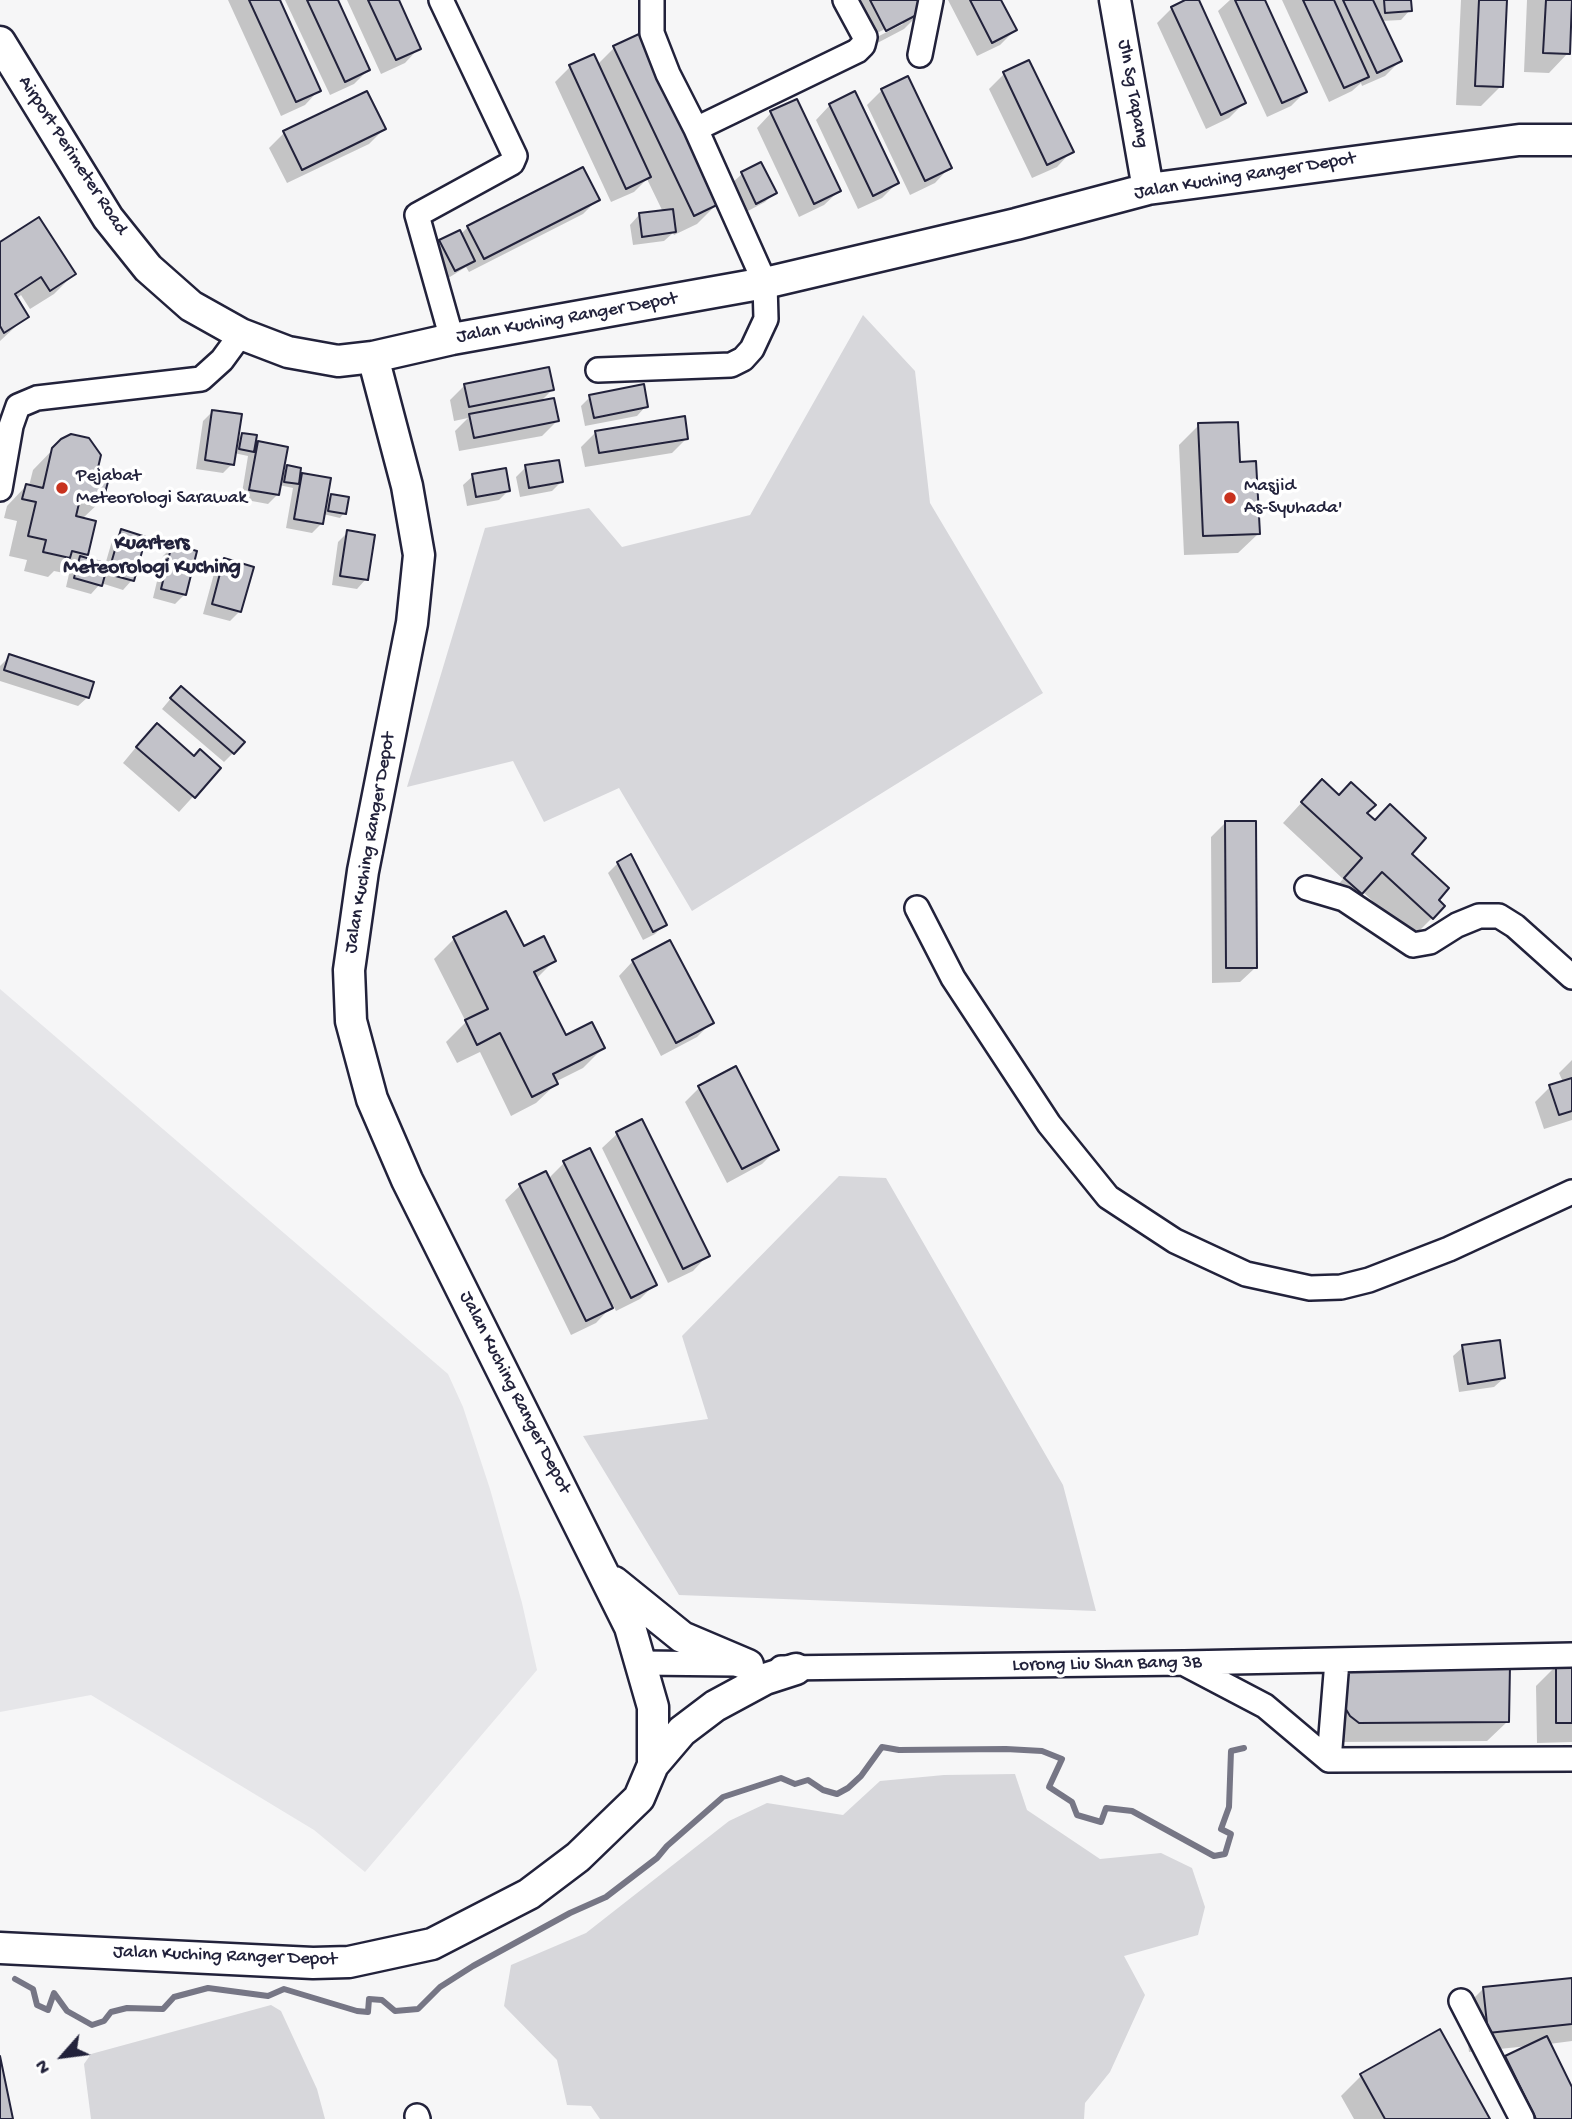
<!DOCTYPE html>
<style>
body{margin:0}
#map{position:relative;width:1572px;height:2119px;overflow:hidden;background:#f6f6f7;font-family:"Gochi Hand",sans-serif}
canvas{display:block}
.north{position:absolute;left:28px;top:2021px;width:70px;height:70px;-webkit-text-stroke:5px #fff;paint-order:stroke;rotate:242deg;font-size:19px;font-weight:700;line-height:28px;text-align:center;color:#22223b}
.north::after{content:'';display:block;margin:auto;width:24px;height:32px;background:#22223b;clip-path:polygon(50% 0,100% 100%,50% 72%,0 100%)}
</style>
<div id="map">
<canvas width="1572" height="2119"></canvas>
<div class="north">N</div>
</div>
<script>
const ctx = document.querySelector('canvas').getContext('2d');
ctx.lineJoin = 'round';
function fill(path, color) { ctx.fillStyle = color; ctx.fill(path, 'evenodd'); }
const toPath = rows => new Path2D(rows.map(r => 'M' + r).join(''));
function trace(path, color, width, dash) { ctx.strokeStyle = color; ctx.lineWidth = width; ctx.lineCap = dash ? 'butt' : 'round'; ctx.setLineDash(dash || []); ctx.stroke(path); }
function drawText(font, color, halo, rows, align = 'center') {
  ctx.font = font + ' "Gochi Hand",sans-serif'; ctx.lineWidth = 7; ctx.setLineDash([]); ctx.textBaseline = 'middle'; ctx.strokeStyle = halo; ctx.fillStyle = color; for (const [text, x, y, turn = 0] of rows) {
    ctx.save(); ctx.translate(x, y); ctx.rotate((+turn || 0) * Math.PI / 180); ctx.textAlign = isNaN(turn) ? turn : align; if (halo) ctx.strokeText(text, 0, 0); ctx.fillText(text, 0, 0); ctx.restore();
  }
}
fill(toPath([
 [0,989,448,1374,463,1407,490,1489,522,1603,537,1670,365,1872,314,1830,91,1695,0,1712]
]), '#e6e6e9');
fill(toPath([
 [863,315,915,371,930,503,1043,693,692,911,619,788,544,822,513,761,407,787,485,528,589,508,622,547,750,515],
 [839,1176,886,1178,1063,1485,1096,1611,679,1595,583,1436,708,1419,682,1336],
 [1015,1774,1027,1810,1100,1859,1161,1853,1192,1868,1205,1907,1198,1935,1124,1956,1145,1995,1110,2072,1085,2103,1084,2119,600,2119,591,2106,567,2105,557,2060,504,2006,511,1965,586,1933,729,1821,767,1803,843,1815,880,1781,944,1775],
 [271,2005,281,2011,317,2089,325,2119,91,2119,84,2064,91,2054]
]), '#d7d7db');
fill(toPath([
 [228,0,278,0,319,90,305,105,281,116],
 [285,0,336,0,368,70,354,84,330,95],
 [347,0,397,0,419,48,405,63,381,74],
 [840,0,919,0,924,9,904,29,866,49],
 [903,20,903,24,879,36,877,33],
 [948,0,999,0,1015,30,1000,45,977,56],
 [1189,0,1197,0,1244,103,1229,118,1206,129,1157,23,1172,8],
 [1230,0,1263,0,1305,92,1291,106,1267,117,1218,11],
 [1282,0,1371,0,1374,6,1374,0,1410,0,1410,10,1401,20,1381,21,1400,61,1385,76,1362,86,1361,83,1352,91,1329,102],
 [1461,0,1505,0,1501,86,1481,106,1456,105],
 [1527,0,1571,0,1568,53,1549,73,1524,72],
 [614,48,717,204,697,224,674,235,673,233,664,241,633,245,630,225,639,215,663,212,647,179,634,192,611,202,555,82,570,67,594,56,597,65],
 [1004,74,1071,152,1057,167,1032,178,989,89],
 [882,90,949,168,935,183,910,195,867,105],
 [830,105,897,183,882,198,858,209,816,120],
 [771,113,839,191,824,205,799,217,757,128],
 [384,129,369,144,287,183,269,148,284,133],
 [760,165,774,193,765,202,746,212,732,183,742,174],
 [598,199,583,214,469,272,466,267,445,280,430,251,440,242,459,232,460,235,468,227],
 [0,244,74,274,54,294,30,309,21,295,16,299,27,316,0,341],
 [465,385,552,390,539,403,557,421,542,436,459,451,455,431,468,418,454,421,450,400],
 [590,397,646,406,637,416,585,426,581,406],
 [212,412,236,441,242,434,253,449,259,443,281,474,288,467,298,480,303,475,325,502,331,495,344,513,340,518,323,514,321,524,312,533,286,528,293,488,279,485,278,494,268,504,241,499,248,456,234,453,232,464,223,473,196,469,203,421],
 [1199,425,1238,464,1258,534,1238,553,1184,555,1179,445],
 [596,432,687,438,672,453,585,467,581,447],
 [62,440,95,473,102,500,82,519,87,554,82,558,105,565,112,541,121,531,132,580,123,590,101,583,91,594,66,587,69,574,54,571,48,577,24,571,27,560,9,556,17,521,4,518,7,506,26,486,29,486,33,470],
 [526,467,561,482,552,491,520,497,516,477],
 [473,476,508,491,499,500,467,506,463,485],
 [348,532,366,579,357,589,332,585,338,542],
 [173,546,185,594,175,604,153,598,163,556],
 [225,560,252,568,239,612,230,621,203,614,215,570],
 [10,656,88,697,78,706,0,681,0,666],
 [172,697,233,753,224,762,162,709],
 [142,740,194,758,219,768,179,812,123,763],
 [1339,797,1410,854,1437,900,1432,918,1412,938,1362,891,1341,913,1326,898,1343,879,1283,823,1303,801],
 [1226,822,1255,968,1240,982,1212,983,1211,837],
 [618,863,665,924,655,934,643,940,608,873],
 [506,913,523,949,554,961,536,979,565,1037,603,1048,583,1068,555,1082,556,1084,536,1103,511,1116,480,1052,457,1063,446,1042,466,1022,434,959,454,939],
 [633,961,711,1023,697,1037,661,1056,619,976],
 [1572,1060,1572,1120,1544,1129,1535,1102,1550,1087,1563,1082,1559,1073],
 [699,1088,777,1149,762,1164,727,1183,685,1102],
 [617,1134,707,1256,693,1271,668,1283,602,1148],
 [565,1162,655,1284,640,1299,616,1311,613,1305,596,1323,571,1335,505,1200,520,1186,548,1179],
 [1463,1347,1504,1378,1494,1387,1459,1392,1453,1356],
 [1556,1666,1572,1666,1572,1742,1537,1743,1536,1686],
 [1326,1697,1507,1722,1487,1741,1339,1742],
 [1572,1979,1572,2041,1549,2044,1572,2091,1572,2119,1507,2119,1487,2077,1506,2057,1529,2046,1469,2052,1464,2008,1484,1988],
 [1439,2032,1488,2119,1354,2119,1341,2096,1361,2076]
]), '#0003');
trace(toPath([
 [15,1979,33,1989,37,2005,48,2010,54,1993,67,2011,92,2025,104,2021,111,2012,127,2008,163,2009,174,1997,208,1988,268,1996,284,1989,357,2011,368,2012,369,1999,382,2000,395,2011,418,2009,440,1987,473,1966,570,1913,606,1897,657,1858,667,1846,723,1797,781,1778,795,1784,808,1780,823,1790,837,1794,848,1788,861,1776,882,1747,899,1750,1006,1749,1042,1751,1062,1759,1049,1787,1072,1802,1077,1815,1101,1822,1106,1808,1132,1811,1214,1856,1225,1854,1231,1834,1221,1829,1229,1807,1231,1751,1244,1748]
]), '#767685', 6);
const building = toPath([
 [249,0,280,0,321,91,296,102,249,0],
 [307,0,338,0,370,70,345,82,307,0],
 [368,0,399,0,421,49,396,60,368,0],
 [870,0,921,0,926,10,886,31,870,0],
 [970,0,1001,0,1017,30,992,43,970,0],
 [1185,0,1199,0,1246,103,1221,115,1171,7,1185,0],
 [1235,0,1265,0,1307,92,1282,103,1235,0],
 [1303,0,1334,0,1369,77,1344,88,1303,0],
 [1343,0,1373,0,1402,61,1377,73,1343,0],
 [1384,0,1411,0,1412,11,1385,13,1384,0],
 [1479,0,1507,0,1503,87,1475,86,1479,0],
 [1546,0,1572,0,1570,54,1543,53,1546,0],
 [639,34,719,204,694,216,613,46,639,34],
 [594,54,651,177,626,189,569,65,594,54],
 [1029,60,1074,152,1047,165,1003,72,1029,60],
 [908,76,952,168,925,181,881,89,908,76],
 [367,91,386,129,302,170,283,131,367,91],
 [855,91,899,183,873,196,829,104,855,91],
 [797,99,841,191,814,204,770,111,797,99],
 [761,162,777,193,756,204,741,172,761,162],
 [583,167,600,200,484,259,467,226,583,167],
 [673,209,676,232,642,237,639,213,673,209],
 [39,217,76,274,50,291,41,277,15,294,29,317,4,333,0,326,0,242,39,217],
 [460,230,475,261,455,271,439,240,460,230],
 [549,367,554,390,469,407,464,384,549,367],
 [644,384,648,407,594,418,589,395,644,384],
 [554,398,559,421,474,438,469,414,554,398],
 [212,410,242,414,234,465,205,460,212,410],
 [685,416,688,439,599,453,595,431,685,416],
 [1238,422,1240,462,1256,461,1260,534,1203,536,1198,423,1238,422],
 [242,433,257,435,254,452,239,449,242,433],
 [71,434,89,438,101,455,97,472,110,474,103,501,81,495,76,516,96,521,88,555,72,551,70,558,43,552,46,540,28,536,36,502,22,499,26,484,43,488,52,448,61,439,71,434],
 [258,441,288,447,279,495,249,490,258,441],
 [559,460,563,482,529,488,525,465,559,460],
 [287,465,301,468,299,484,284,482,287,465],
 [506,468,510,491,476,497,472,474,506,468],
 [302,473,331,478,323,524,294,519,302,473],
 [331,494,349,497,346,514,328,511,331,494],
 [121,529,146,537,134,581,108,574,121,529],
 [347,530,375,535,368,580,340,576,347,530],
 [172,544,197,551,186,595,161,589,172,544],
 [80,556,108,564,102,586,74,578,80,556],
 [224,558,254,567,241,612,212,604,224,558],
 [9,654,94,682,89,698,4,670,9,654],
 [181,686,245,742,234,754,170,698,181,686],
 [157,723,194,756,200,749,221,768,195,798,136,747,157,723],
 [1322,779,1339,795,1351,782,1376,805,1367,813,1375,820,1390,804,1426,838,1412,854,1449,888,1439,900,1445,906,1433,919,1382,872,1362,894,1344,878,1362,858,1301,802,1322,779],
 [1225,821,1256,821,1257,968,1226,968,1225,821],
 [631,854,667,925,653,932,617,862,631,854],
 [506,911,524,946,544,936,556,961,534,972,566,1035,592,1022,605,1048,553,1074,558,1084,532,1097,500,1033,477,1045,465,1020,488,1009,453,937,506,911],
 [670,940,714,1023,676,1043,632,960,670,940],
 [736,1066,779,1150,742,1169,698,1086,736,1066],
 [1572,1078,1572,1111,1559,1115,1549,1085,1572,1078],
 [642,1119,710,1256,683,1269,616,1132,642,1119],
 [590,1148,657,1285,631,1298,563,1161,590,1148],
 [546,1171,613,1308,586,1321,519,1184,546,1171],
 [1500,1340,1505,1378,1468,1384,1462,1345,1500,1340],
 [1510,1665,1509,1722,1359,1723,1350,1716,1344,1706,1345,1675,1351,1667,1510,1665],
 [1556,1665,1572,1665,1572,1723,1556,1723,1556,1665],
 [1572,1978,1572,2024,1488,2033,1483,1987,1572,1978],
 [1440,2029,1490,2119,1385,2119,1360,2074,1440,2029],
 [1547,2036,1572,2087,1572,2119,1536,2119,1505,2056,1547,2036],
 [0,2056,13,2119,0,2119,0,2056]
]);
fill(building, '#c2c2c9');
trace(building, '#22223b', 2);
const minor = toPath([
 [441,0,515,156,512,163,417,215,452,339],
 [920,55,931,0],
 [696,129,857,51,863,45,865,37,845,0],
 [598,370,731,365,743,359,752,349,766,319,765,283,696,129,668,74,652,33,652,0],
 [0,489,11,426,18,406,37,398,201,379,222,360,241,334],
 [1307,888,1344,899,1413,945,1430,942,1457,925,1479,916,1499,916,1515,926,1572,977],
 [917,908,953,978,1049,1124,1108,1197,1175,1241,1246,1274,1310,1288,1341,1287,1369,1280,1449,1249,1572,1192],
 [641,1663,736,1664],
 [1187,1665,1265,1706,1329,1760,1572,1759],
 [781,1668,1184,1663,1572,1655],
 [1329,1760,1337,1661],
 [1461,2001,1522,2119],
 [417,2116,418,2119]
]);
const tertiary = toPath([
 [1115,0,1148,189],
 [0,42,108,218,148,268,191,306,241,334,288,352,338,361,373,357,452,339,765,283,1016,224,1148,189,1519,140,1572,140],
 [614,1582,682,1637,748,1665],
 [653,1765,682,1731,715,1706,765,1679,796,1669],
 [0,1948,313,1963,349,1962,432,1944,529,1894,578,1857,639,1798,653,1765,653,1707,630,1627,407,1180,372,1099,351,1021,349,970,363,871,412,623,419,555,407,486,373,357]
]);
trace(minor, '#22223b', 28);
trace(tertiary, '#22223b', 35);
trace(minor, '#fff', 23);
trace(tertiary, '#fff', 30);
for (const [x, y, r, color] of [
 [62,488,7,"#c8321e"],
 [1230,498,7,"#c8321e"]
]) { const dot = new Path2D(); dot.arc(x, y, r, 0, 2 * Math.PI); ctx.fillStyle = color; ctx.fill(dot); trace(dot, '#fff', 2.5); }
drawText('19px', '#22223b', '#fff', [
 ["Jln Sg Tapang",1132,94,80],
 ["Airport Perimeter Road",72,156,57],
 ["Jalan Kuching Ranger Depot",1245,177,-9],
 ["Jalan Kuching Ranger Depot",567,319,-10],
 ["Jalan Kuching Ranger Depot",371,843,-80],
 ["Jalan Kuching Ranger Depot",514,1393,63],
 ["Lorong Liu Shan Bang 3B",1107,1665,-1],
 ["Jalan Kuching Ranger Depot",225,1957,2]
]);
drawText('19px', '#22223b', '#fff', [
 ["Pejabat",76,477],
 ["Meteorologi Sarawak",76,499],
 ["Masjid",1244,487],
 ["As-Syuhada'",1244,509]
], 'left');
drawText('bold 21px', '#22223b', '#fff', [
 ["Kuarters",152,545],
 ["Meteorologi Kuching",152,569]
]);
</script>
